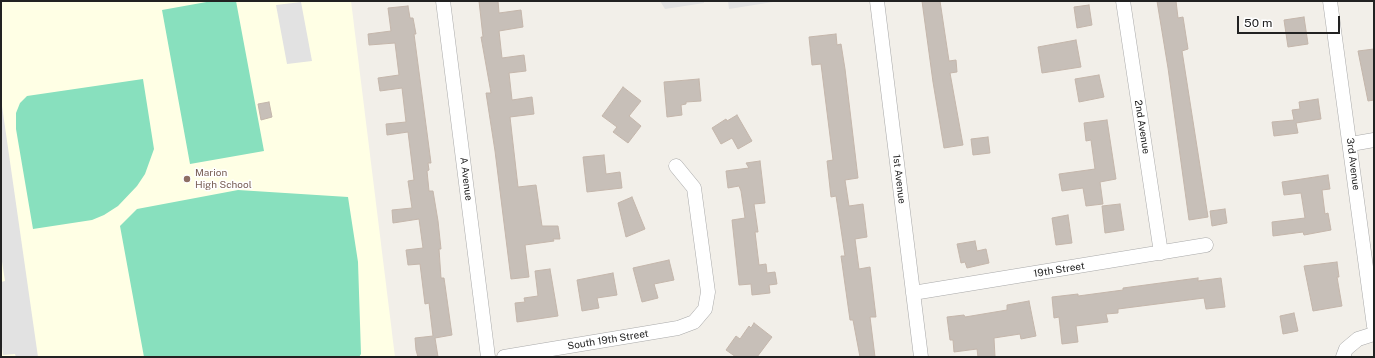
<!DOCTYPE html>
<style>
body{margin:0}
#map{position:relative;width:1375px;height:358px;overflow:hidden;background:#f2efe9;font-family:"Public Sans",sans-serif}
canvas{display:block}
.frame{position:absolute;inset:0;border:2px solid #222;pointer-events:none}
.scale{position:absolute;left:1237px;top:16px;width:103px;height:18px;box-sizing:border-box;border:2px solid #222;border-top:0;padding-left:5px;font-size:12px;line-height:14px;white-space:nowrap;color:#222;-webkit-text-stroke:3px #fff;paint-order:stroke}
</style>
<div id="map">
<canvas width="1375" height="358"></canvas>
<div class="frame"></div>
<div class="scale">50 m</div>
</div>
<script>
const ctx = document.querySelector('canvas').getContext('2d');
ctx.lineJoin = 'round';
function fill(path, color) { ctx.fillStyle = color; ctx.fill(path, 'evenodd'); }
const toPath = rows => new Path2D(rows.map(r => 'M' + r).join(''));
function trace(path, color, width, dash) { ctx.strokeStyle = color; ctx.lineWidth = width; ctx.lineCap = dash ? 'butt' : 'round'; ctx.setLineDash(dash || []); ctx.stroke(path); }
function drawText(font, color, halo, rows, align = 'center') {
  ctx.font = font + ' "Public Sans",sans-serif'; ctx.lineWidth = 3; ctx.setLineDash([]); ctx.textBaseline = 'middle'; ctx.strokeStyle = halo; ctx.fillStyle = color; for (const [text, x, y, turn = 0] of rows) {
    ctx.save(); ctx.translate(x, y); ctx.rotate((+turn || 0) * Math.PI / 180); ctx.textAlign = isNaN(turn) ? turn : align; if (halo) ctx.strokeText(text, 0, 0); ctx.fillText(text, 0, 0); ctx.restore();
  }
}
fill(toPath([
 [1,1,351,1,395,357,1,357]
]), '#ffffe5');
fill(toPath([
 [212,1,236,1,264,151,190,164,162,10],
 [143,79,154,149,145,174,137,186,118,206,104,215,92,220,33,229,16,129,16,113,20,103,27,96],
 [238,190,348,197,358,262,361,354,359,357,144,357,120,226,137,209]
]), '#88e0be');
fill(toPath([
 [660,1,704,1,704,3,665,9],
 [728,1,779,1,729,9],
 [301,2,312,61,287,64,276,5],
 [1,99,38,357,16,357,15,354,3,355,1,338,1,282,5,281,1,255]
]), '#e2e2e2');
const building = toPath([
 [479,1,498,1,499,13,521,10,523,27,499,31,502,58,524,55,526,71,509,73,512,100,532,97,534,114,510,117,518,187,536,185,542,226,558,226,560,239,553,239,554,241,525,245,529,277,511,279,495,151,486,93,491,93,481,37,483,37,479,1],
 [922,1,940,1,949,61,956,60,957,72,950,73,963,145,944,148,933,82,922,1],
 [1157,1,1176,1,1178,18,1183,17,1188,49,1182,51,1208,217,1189,220,1168,68,1157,1],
 [1089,5,1092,25,1077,28,1074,7,1089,5],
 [408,6,410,18,413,18,416,34,414,34,431,163,428,163,429,170,427,171,429,191,433,191,438,221,441,249,439,249,441,278,444,278,452,335,435,338,438,357,418,357,416,350,415,338,433,336,429,303,425,304,420,264,408,265,406,250,423,248,419,219,393,223,392,210,412,208,408,181,414,180,408,132,387,135,386,124,406,122,402,88,380,91,378,78,399,75,395,43,369,45,368,34,391,31,388,8,408,6],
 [1304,17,1308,44,1288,47,1284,20,1304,17],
 [836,34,837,45,841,44,845,69,858,178,845,180,849,206,863,204,867,237,855,239,859,269,870,267,876,317,870,317,875,357,860,357,853,320,850,320,841,256,845,256,836,196,831,197,827,161,833,160,821,64,812,65,809,37,836,34],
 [1076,40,1081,67,1042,73,1038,47,1076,40],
 [1374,49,1374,100,1368,101,1358,51,1374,49],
 [1099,75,1104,97,1079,102,1075,79,1099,75],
 [699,79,701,101,686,102,686,104,681,105,682,115,667,117,664,82,699,79],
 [623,87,641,101,629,116,641,126,628,143,613,132,617,127,602,116,623,87],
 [1318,99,1321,119,1296,123,1298,133,1274,136,1272,122,1294,120,1292,110,1300,109,1299,102,1318,99],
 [269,102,272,117,261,120,258,104,269,102],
 [737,115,752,141,738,149,732,138,721,144,712,128,726,119,727,121,737,115],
 [1107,120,1116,179,1100,182,1103,204,1086,206,1083,188,1062,191,1059,174,1095,169,1091,140,1086,141,1084,123,1107,120],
 [988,137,990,153,973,155,971,139,988,137],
 [604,155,606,174,620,172,622,188,587,192,583,157,604,155],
 [760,161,765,203,754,204,758,232,755,232,759,265,766,264,767,273,775,272,777,284,769,285,770,293,752,295,751,284,739,285,732,220,745,218,741,191,739,186,728,188,726,171,749,168,746,163,760,161],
 [1328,175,1330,189,1322,190,1325,214,1328,213,1331,230,1304,235,1303,232,1273,236,1272,222,1305,218,1301,193,1284,195,1282,182,1328,175],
 [632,197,645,229,626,237,618,203,632,197],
 [1120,204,1124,230,1105,233,1102,206,1120,204],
 [1225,209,1227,223,1212,226,1210,211,1225,209],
 [1068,215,1072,243,1056,245,1052,218,1068,215],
 [975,241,977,251,986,249,989,263,967,268,965,262,961,263,957,244,975,241],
 [669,260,674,280,654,284,658,298,642,302,633,268,669,260],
 [1337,262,1339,277,1337,277,1342,306,1313,311,1304,266,1337,262],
 [550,269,558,316,517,322,515,303,525,302,524,298,538,296,535,271,550,269],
 [613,273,617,295,597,298,599,308,582,311,577,280,613,273],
 [1198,278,1198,281,1221,278,1225,307,1206,309,1204,298,1118,309,1118,313,1106,314,1108,322,1076,326,1078,342,1062,344,1059,317,1054,318,1052,297,1078,294,1078,296,1123,290,1123,288,1198,278],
 [1029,301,1036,336,1021,339,1020,334,994,338,995,357,978,357,977,349,954,352,953,340,950,340,947,317,964,315,965,317,1007,310,1007,305,1029,301],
 [1294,313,1298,331,1283,334,1280,316,1294,313],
 [754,323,772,337,757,357,736,357,726,350,736,336,740,339,749,326,751,328,754,323]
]);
fill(building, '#c7bfb8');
trace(building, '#c4b6ab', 1);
const minor = toPath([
 [443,1,488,357],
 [877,1,921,357],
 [1123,1,1161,253],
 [1330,1,1374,326],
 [1351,144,1374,140],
 [913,293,1206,245],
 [504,357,678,328,694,322,705,309,708,292,694,188,676,166],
 [1343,357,1346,349,1358,339,1374,334]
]);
trace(minor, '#a9a9a9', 15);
trace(minor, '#fff', 14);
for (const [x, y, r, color] of [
 [187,179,4,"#8d6e63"]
]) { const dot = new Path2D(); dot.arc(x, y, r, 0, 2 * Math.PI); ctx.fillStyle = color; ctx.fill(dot); trace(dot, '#fff', 1.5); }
drawText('10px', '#222', '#fff', [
 ["2nd Avenue",1142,127,81],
 ["3rd Avenue",1353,164,83],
 ["A Avenue",466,179,83],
 ["1st Avenue",899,179,83],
 ["19th Street",1059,270,-9],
 ["South 19th Street",608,340,-9]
]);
drawText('10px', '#785e54', '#fff', [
 ["Marion",195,173],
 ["High School",195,185]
], 'left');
</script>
